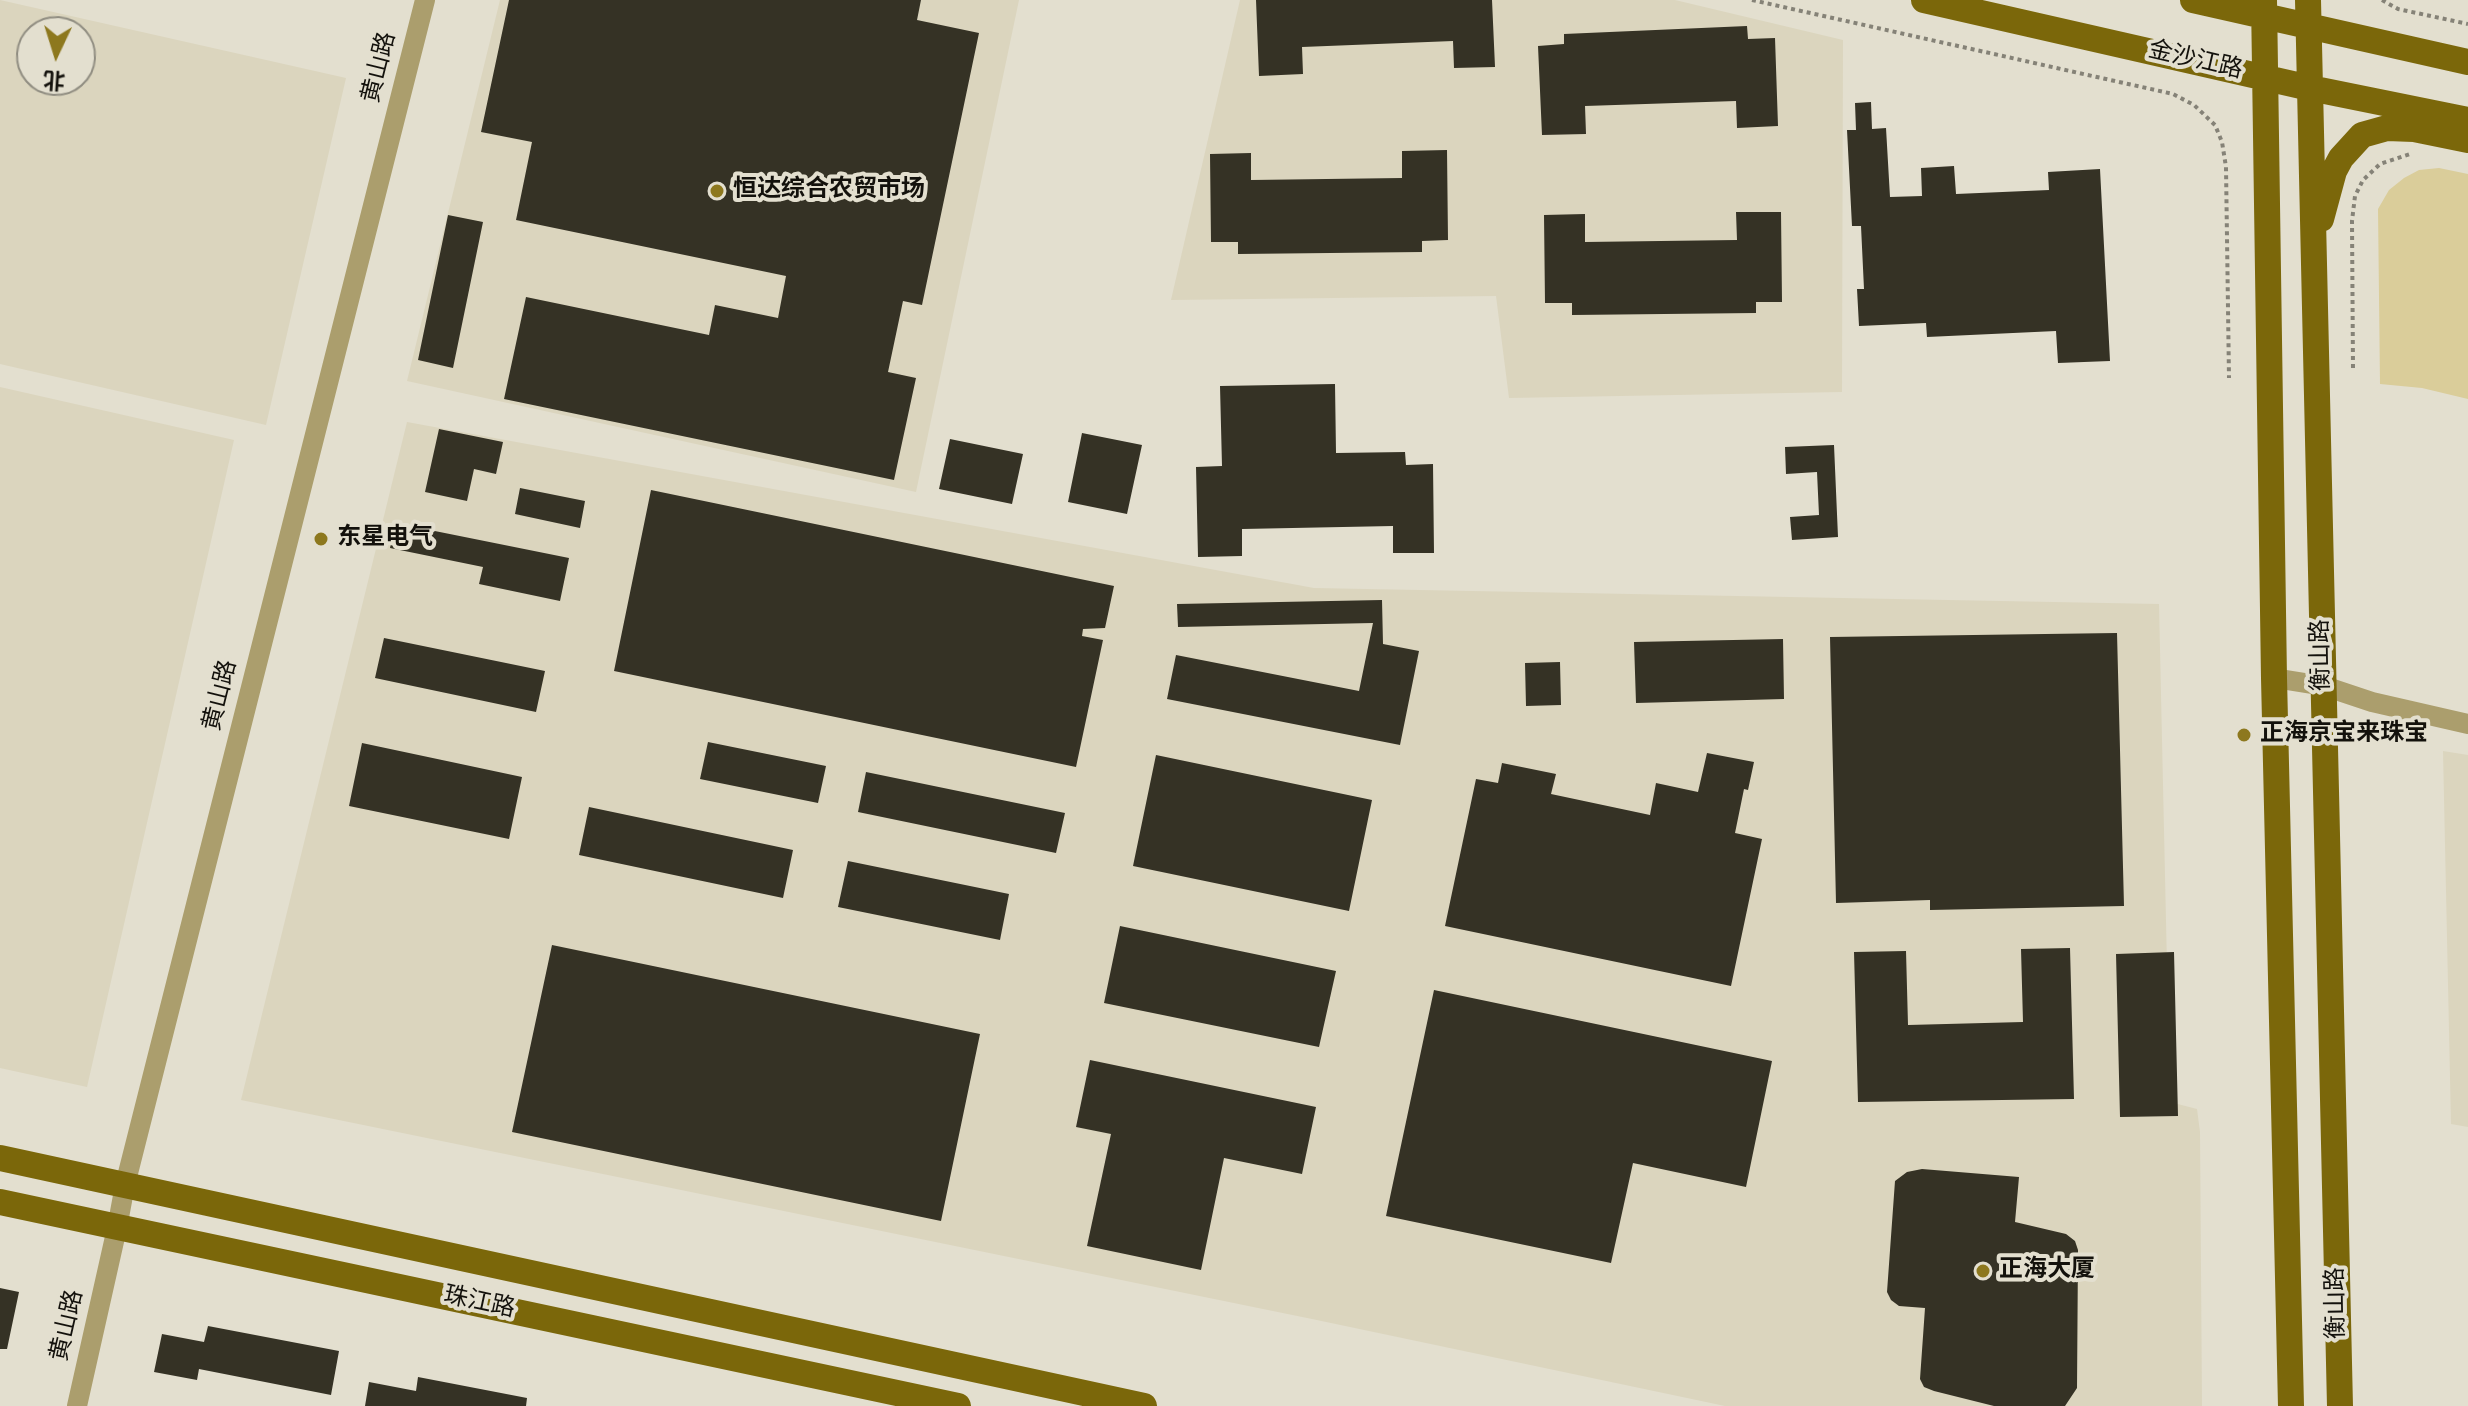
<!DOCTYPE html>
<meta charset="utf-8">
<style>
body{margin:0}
#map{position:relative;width:2468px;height:1406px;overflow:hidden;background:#e3dfcf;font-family:Overpass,"Noto Sans SC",sans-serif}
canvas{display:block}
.north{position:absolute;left:16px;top:16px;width:80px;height:80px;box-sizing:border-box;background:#e3dfcf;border:2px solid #908d81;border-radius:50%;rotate:184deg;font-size:22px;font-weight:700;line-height:32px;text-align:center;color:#13110c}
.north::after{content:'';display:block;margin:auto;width:28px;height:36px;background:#8d781e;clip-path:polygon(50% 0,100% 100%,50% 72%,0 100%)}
</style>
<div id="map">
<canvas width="2468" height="1406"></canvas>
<div class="north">北</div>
</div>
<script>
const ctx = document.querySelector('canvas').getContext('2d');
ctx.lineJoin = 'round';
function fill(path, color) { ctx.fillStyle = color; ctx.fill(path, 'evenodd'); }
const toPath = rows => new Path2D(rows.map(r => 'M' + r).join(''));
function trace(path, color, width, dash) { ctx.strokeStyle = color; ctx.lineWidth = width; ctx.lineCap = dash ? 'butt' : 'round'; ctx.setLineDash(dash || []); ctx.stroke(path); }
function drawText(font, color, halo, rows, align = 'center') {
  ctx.font = font + ' Overpass,"Noto Sans SC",sans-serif'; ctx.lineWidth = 8; ctx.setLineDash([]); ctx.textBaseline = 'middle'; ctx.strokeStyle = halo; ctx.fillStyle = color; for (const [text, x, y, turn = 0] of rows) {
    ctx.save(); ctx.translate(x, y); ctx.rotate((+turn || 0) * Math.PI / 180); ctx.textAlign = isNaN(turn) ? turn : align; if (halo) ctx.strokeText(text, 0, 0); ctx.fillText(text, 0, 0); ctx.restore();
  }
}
fill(toPath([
 [0,0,346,78,266,425,0,364],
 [32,32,80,32,80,80,32,80],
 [500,0,1019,0,916,492,407,381],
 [1240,0,1675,0,1843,40,1842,392,1509,398,1496,296,1171,300],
 [0,387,234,440,87,1087,0,1068],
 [407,422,1314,588,2159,604,2170,1102,2197,1109,2200,1132,2202,1406,1725,1406,1312,1319,241,1100],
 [2443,751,2468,755,2468,1127,2451,1124]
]), '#dbd5be');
fill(toPath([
 [2439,168,2468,174,2468,399,2422,388,2380,384,2378,209,2389,190,2404,178,2419,170]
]), '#dacd9a');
fill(toPath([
 [509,0,921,0,917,20,979,33,922,305,903,301,888,372,916,378,894,480,504,399,526,297,709,335,715,305,778,318,786,276,516,220,532,142,481,132],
 [1256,0,1492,0,1495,67,1454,68,1453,41,1302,47,1303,74,1259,76],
 [1747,26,1748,39,1775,38,1778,126,1737,128,1736,101,1585,106,1586,134,1542,135,1538,46,1564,44,1564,34],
 [1871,102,1872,129,1886,128,1890,197,1922,196,1921,168,1954,166,1956,194,2049,190,2048,172,2100,169,2110,361,2058,363,2056,331,1927,337,1926,323,1859,326,1857,289,1864,289,1861,226,1852,226,1847,130,1856,130,1855,103],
 [1447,150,1448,240,1422,241,1422,252,1238,254,1238,242,1211,242,1210,154,1251,153,1251,180,1402,178,1402,151],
 [1736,212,1781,212,1782,302,1756,302,1756,313,1572,315,1572,303,1545,303,1544,215,1585,214,1585,242,1737,240],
 [448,215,483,222,453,368,418,360],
 [1335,384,1336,453,1405,452,1406,465,1433,464,1434,553,1393,553,1393,526,1242,529,1242,556,1198,557,1196,467,1222,466,1220,386],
 [439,429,503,442,496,474,474,469,467,501,425,492],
 [1082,433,1142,445,1127,514,1068,502],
 [950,439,1023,454,1012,504,939,489],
 [1834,445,1838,537,1792,540,1790,517,1819,515,1817,472,1786,474,1785,447],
 [520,488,585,501,580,528,515,514],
 [651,490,1114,586,1105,628,1083,629,1082,636,1103,640,1076,767,614,671],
 [395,523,569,558,560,601,479,584,483,567,390,548],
 [1382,600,1383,644,1419,651,1400,745,1167,699,1176,655,1359,691,1373,623,1178,627,1177,604],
 [2117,633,2124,906,1930,910,1930,900,1836,903,1830,637],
 [384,638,545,671,536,712,375,678],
 [1783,639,1784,699,1636,703,1634,642],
 [1560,662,1561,705,1526,706,1525,663],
 [708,742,826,766,818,803,700,779],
 [362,743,522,777,509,839,349,806],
 [1707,753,1754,762,1748,790,1744,789,1735,833,1762,839,1731,986,1445,926,1476,779,1498,783,1502,763,1556,774,1551,794,1650,815,1656,783,1698,792],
 [1156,755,1372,800,1349,911,1133,866],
 [866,772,1065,813,1056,853,858,812],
 [589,807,793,850,783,898,579,855],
 [848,861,1009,894,1000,940,838,907],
 [1120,926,1336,971,1319,1047,1104,1003],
 [552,945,980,1034,941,1221,512,1132],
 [2070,948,2074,1099,1858,1102,1854,952,1906,951,1908,1025,2023,1022,2021,949],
 [2174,952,2178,1116,2120,1117,2116,954],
 [1434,990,1772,1061,1746,1187,1633,1163,1611,1263,1386,1216],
 [1090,1060,1316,1107,1302,1174,1224,1158,1201,1270,1087,1246,1111,1134,1076,1127],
 [1922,1169,2019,1177,2015,1222,2066,1234,2075,1241,2078,1250,2077,1388,2065,1406,1994,1406,1934,1391,1924,1387,1920,1379,1925,1308,1899,1306,1891,1300,1887,1292,1895,1181,1907,1172],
 [0,1288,19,1292,7,1349,0,1349],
 [208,1326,339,1351,331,1395,199,1369,197,1380,154,1372,162,1334,204,1342],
 [418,1377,527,1398,526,1406,365,1406,369,1382,416,1391]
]), '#353225');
trace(toPath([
 [1752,0,2173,94,2194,105,2215,125,2222,142,2226,167,2229,378],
 [2382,0,2398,9,2468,24],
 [2353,368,2352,221,2355,196,2363,180,2380,164,2410,154]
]), '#858277', 4, [4, 4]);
trace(toPath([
 [2274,678,2324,686,2372,702,2468,724],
 [77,1406,117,1228,125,1185,425,0]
]), '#ab9e6d', 20);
trace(toPath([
 [1924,0,2310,88,2468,120],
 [2193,0,2468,62],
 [2264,0,2274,678,2291,1406],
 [2308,0,2340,1406],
 [2321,219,2334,171,2341,158,2362,135,2387,128,2414,129,2468,140],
 [0,1158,1144,1406],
 [0,1202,958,1406]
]), '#7b670a', 26);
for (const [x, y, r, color] of [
 [717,191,8,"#8d781e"],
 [321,539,8,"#8d781e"],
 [2244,735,8,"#8d781e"],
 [1983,1271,8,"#8d781e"]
]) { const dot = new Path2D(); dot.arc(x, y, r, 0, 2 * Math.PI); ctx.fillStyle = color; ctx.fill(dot); trace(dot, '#e3dfcf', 3); }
drawText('24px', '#13110c', '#e3dfcf', [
 ["金沙江路",2195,62,13],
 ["黄山路",381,68,-76],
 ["衡山路",2323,655,-91],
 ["黄山路",222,696,-76],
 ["衡山路",2338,1303,-91],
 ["珠江路",479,1304,12],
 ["黄山路",69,1326,-77]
]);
drawText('bold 24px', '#13110c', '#e3dfcf', [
 ["恒达综合农贸市场",733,191],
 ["东星电气",337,539],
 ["正海京宝来珠宝",2260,735],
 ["正海大厦",1999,1271]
], 'left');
</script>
